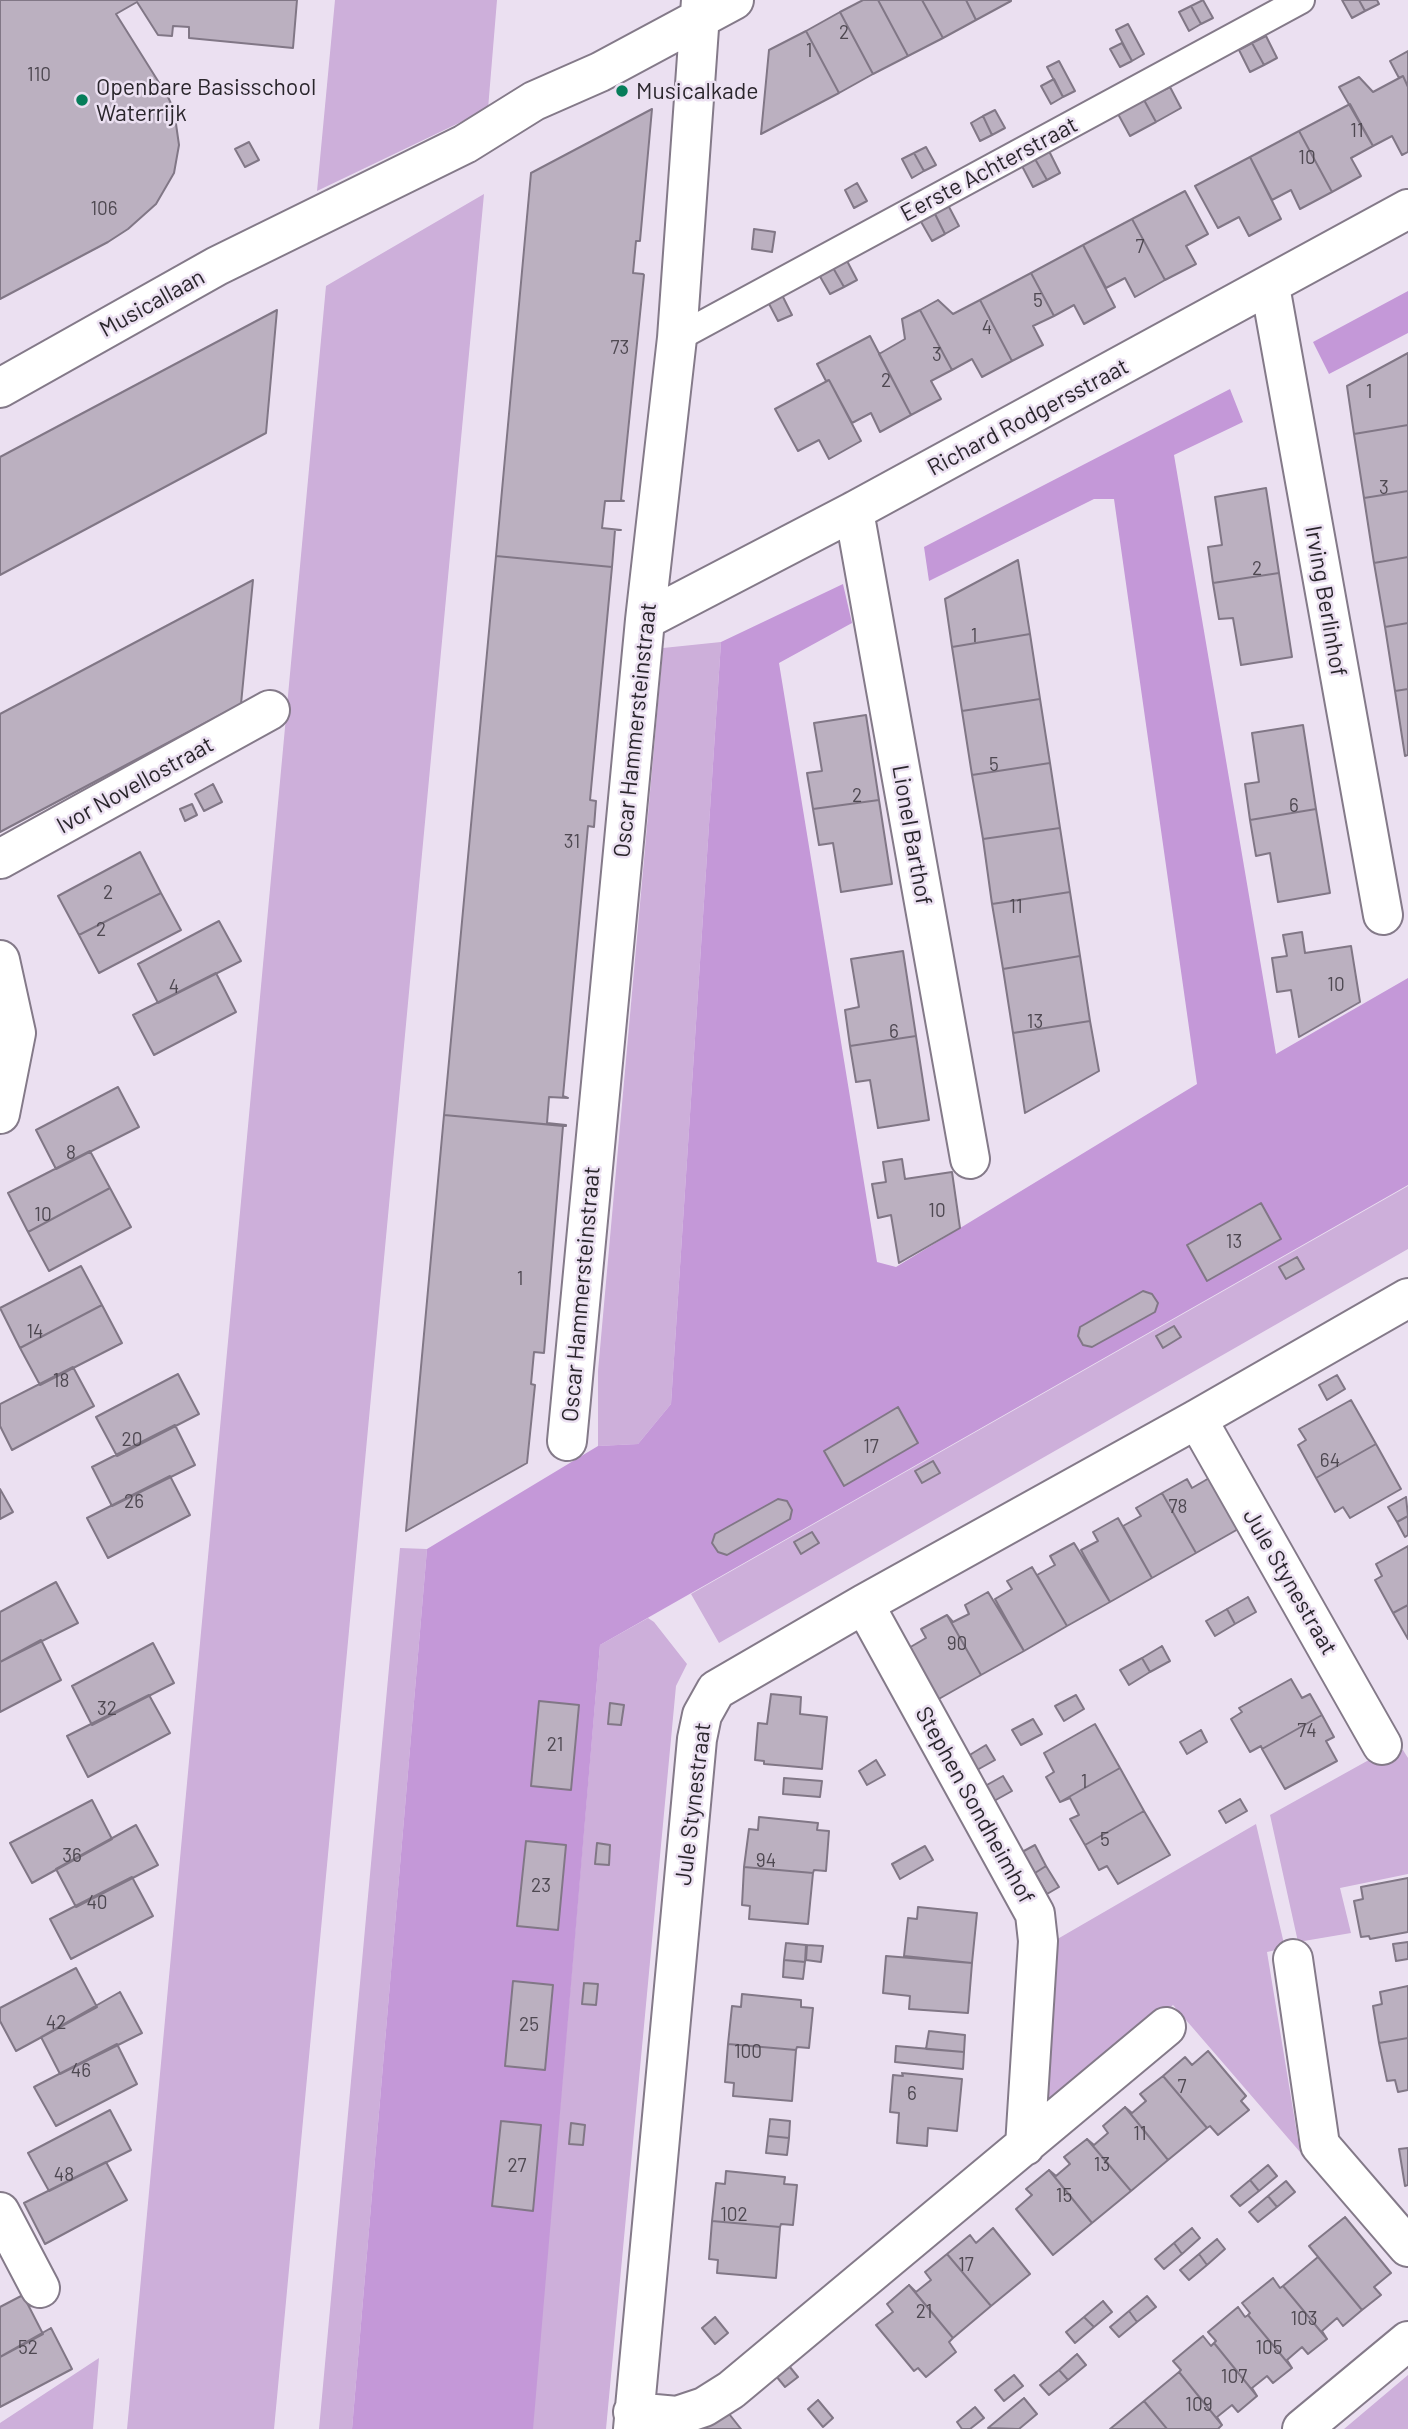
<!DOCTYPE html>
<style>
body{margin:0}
canvas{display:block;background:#ebe0f1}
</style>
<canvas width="1408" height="2429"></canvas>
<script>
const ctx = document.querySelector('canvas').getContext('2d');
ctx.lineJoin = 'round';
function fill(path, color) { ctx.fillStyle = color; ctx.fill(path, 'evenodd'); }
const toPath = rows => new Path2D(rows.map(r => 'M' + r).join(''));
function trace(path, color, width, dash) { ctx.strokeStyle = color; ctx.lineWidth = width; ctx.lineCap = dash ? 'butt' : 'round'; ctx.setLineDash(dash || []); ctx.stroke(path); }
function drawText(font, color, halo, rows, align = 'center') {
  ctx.font = font + ' Barlow,sans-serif'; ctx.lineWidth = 5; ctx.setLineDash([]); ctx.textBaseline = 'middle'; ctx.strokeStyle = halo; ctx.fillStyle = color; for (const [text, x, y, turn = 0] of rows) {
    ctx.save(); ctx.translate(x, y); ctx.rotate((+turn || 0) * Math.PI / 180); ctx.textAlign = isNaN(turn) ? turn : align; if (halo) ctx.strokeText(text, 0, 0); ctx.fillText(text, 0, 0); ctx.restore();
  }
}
fill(toPath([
 [335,0,497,0,488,109,317,191],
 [484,194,274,2429,127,2429,326,286],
 [721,642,671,1404,638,1444,598,1446,598,1371,663,648],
 [1408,1186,1408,1249,719,1643,691,1594],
 [400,1548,427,1549,352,2429,319,2429],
 [648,1618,654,1622,687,1664,676,1686,606,2429,532,2429,600,1645],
 [1403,1750,1408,1758,1408,1874,1340,1888,1351,1933,1298,1942,1270,1815,1385,1751],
 [1256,1824,1285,1948,1267,1952,1300,2152,1173,2005,1051,2104,1042,2083,1054,1941],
 [99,2358,93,2429,0,2429,0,2423],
 [1408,2375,1408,2429,1344,2429]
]), '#cdafda');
fill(toPath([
 [1408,291,1408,333,1329,374,1313,342],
 [1230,389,1243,422,1174,455,1276,1054,1408,978,1408,1185,600,1645,533,2429,352,2429,427,1549,598,1446,638,1444,671,1404,721,642,843,584,852,623,779,663,877,1262,896,1267,1197,1084,1114,499,1094,499,929,581,924,547]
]), '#c498d8');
const building = toPath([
 [0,0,297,0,293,48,189,38,189,27,173,26,172,36,158,35,137,2,116,14,168,97,174,110,179,145,174,173,156,204,128,229,108,242,0,299,0,0],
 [863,0,878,0,908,56,873,74,840,12,863,0],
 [878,0,922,0,943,38,908,56,878,0],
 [922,0,966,0,976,20,943,38,922,0],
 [966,0,1011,0,1011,1,976,20,966,0],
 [1203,0,1213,18,1201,24,1191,6,1203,0],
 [1342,0,1359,0,1365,11,1352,18,1342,0],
 [1359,0,1377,0,1379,4,1365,11,1359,0],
 [1191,6,1201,24,1189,31,1179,12,1191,6],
 [840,12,873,74,839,93,806,31,840,12],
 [1128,24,1144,54,1132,61,1116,30,1128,24],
 [806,31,839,93,761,134,769,50,806,31],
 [1266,36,1277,58,1264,65,1252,43,1266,36],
 [1122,43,1132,61,1120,67,1110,49,1122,43],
 [1252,43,1264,65,1250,72,1239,50,1252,43],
 [1408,51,1408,87,1403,76,1399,78,1390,61,1408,51],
 [1059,61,1075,91,1063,97,1047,67,1059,61],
 [1403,76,1408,87,1408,152,1402,155,1392,136,1373,146,1339,87,1359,77,1373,92,1403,76],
 [1054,79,1063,97,1051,104,1041,86,1054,79],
 [1170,87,1181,108,1156,122,1144,100,1170,87],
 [1144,100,1156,122,1130,136,1118,114,1144,100],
 [1350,104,1373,146,1351,158,1361,176,1332,192,1299,131,1350,104],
 [652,109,640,241,636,241,633,273,643,274,644,275,621,500,624,501,605,501,602,528,621,530,615,530,612,567,496,556,531,173,652,109],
 [995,110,1005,128,992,135,983,116,995,110],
 [983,116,992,135,980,141,971,123,983,116],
 [1299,131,1332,192,1300,209,1291,190,1272,200,1250,157,1299,131],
 [249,142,259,160,245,167,235,149,249,142],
 [926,147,936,165,924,171,914,153,926,147],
 [1049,151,1060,173,1047,180,1035,159,1049,151],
 [914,153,924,171,912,178,902,159,914,153],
 [1250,157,1281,219,1249,236,1239,217,1218,228,1195,186,1250,157],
 [1035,159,1047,180,1033,187,1022,166,1035,159],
 [857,183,867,201,854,208,845,190,857,183],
 [1185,191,1208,234,1186,246,1196,264,1165,280,1132,219,1185,191],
 [948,205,959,226,945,234,934,212,948,205],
 [934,212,945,234,932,241,920,220,934,212],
 [1132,219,1165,280,1135,297,1125,278,1106,288,1083,245,1132,219],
 [754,229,775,232,772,252,752,249,754,229],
 [1083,245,1115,307,1084,324,1074,305,1054,316,1031,273,1083,245],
 [846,259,857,280,844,287,832,266,846,259],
 [832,266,844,287,830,294,818,273,832,266],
 [1031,273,1054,316,1033,326,1043,345,1012,361,980,300,1031,273],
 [781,293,792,315,778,321,767,300,781,293],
 [938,300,953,314,980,300,1012,361,982,377,972,359,952,370,920,310,938,300],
 [277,310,266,433,0,575,0,457,277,310],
 [920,310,952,370,931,381,941,399,911,415,879,354,905,339,902,319,920,310],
 [870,336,911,415,880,432,871,413,852,423,829,380,826,381,817,364,870,336],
 [1408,353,1408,425,1354,434,1347,386,1408,353],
 [829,380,861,441,829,459,819,440,798,451,775,409,829,380],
 [1408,425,1408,491,1364,498,1354,434,1408,425],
 [1266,488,1279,573,1213,583,1208,547,1222,545,1215,497,1266,488],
 [1408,491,1408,557,1374,563,1364,498,1408,491],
 [496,556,612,567,590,800,596,801,594,827,588,826,563,1096,568,1098,549,1097,547,1123,566,1125,566,1126,444,1115,496,556],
 [1408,557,1408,623,1385,627,1374,563,1408,557],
 [1018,560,1030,634,952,647,945,599,1018,560],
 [1279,573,1292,657,1241,665,1233,618,1219,619,1213,583,1279,573],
 [253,580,241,704,0,832,0,714,253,580],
 [1408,623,1408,689,1395,691,1385,627,1408,623],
 [1030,634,1040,699,962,711,952,647,1030,634],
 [1408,689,1408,755,1405,756,1395,691,1408,689],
 [1040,699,1050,763,972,775,962,711,1040,699],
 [866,715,879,800,813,809,807,773,822,771,814,723,866,715],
 [1303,725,1316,809,1250,820,1245,784,1259,782,1252,733,1303,725],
 [1050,763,1060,828,983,839,972,775,1050,763],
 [213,784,222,802,204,811,195,794,213,784],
 [879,800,892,884,841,892,833,843,819,845,813,809,879,800],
 [192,804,197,815,185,821,180,809,192,804],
 [1316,809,1330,893,1278,902,1270,853,1256,856,1250,820,1316,809],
 [1060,828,1070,892,992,904,983,839,1060,828],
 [140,852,161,893,79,935,58,896,140,852],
 [1070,892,1080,956,1003,969,992,904,1070,892],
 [161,893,181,930,99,973,79,935,161,893],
 [219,921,241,961,158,1003,138,964,219,921],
 [1302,932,1305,953,1351,946,1360,1002,1299,1037,1291,990,1277,992,1272,958,1287,956,1283,935,1302,932],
 [903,951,916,1036,850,1046,845,1010,859,1007,851,959,903,951],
 [1080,956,1090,1021,1013,1033,1003,969,1080,956],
 [216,973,236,1012,154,1055,133,1015,216,973],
 [1090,1021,1099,1071,1025,1113,1013,1033,1090,1021],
 [916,1036,929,1120,878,1128,870,1080,856,1082,850,1046,916,1036],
 [118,1087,139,1127,56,1169,36,1130,118,1087],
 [444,1115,563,1126,544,1353,534,1352,531,1384,535,1385,527,1463,406,1531,444,1115],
 [90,1151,110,1188,28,1232,8,1193,90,1151],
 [902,1159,905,1179,952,1172,960,1228,899,1263,891,1215,878,1218,872,1184,886,1182,883,1162,902,1159],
 [110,1188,131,1227,49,1271,28,1232,110,1188],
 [1261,1203,1281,1239,1207,1281,1187,1245,1261,1203],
 [1297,1257,1304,1269,1286,1279,1279,1267,1297,1257],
 [81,1266,102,1305,20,1348,0,1308,81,1266],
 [1143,1291,1152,1294,1158,1303,1155,1312,1092,1347,1083,1345,1078,1336,1080,1327,1143,1291],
 [102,1305,122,1343,40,1385,20,1348,102,1305],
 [1174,1326,1181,1337,1163,1348,1156,1336,1174,1326],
 [73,1367,94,1406,12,1450,0,1426,0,1404,73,1367],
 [178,1374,199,1414,117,1456,96,1417,178,1374],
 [1337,1375,1345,1389,1327,1400,1319,1385,1337,1375],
 [1351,1400,1376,1444,1316,1478,1298,1445,1306,1440,1299,1429,1351,1400],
 [898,1407,918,1443,844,1486,824,1451,898,1407],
 [175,1425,195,1465,112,1506,92,1467,175,1425],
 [1376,1444,1401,1489,1350,1518,1343,1507,1335,1512,1316,1478,1376,1444],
 [933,1461,940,1473,922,1483,915,1471,933,1461],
 [170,1476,190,1515,108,1558,87,1518,170,1476],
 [1211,1477,1240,1528,1196,1553,1162,1493,1187,1479,1192,1488,1211,1477],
 [0,1489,13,1512,0,1519,0,1489],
 [1162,1493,1196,1553,1152,1578,1123,1526,1141,1516,1136,1508,1162,1493],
 [1406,1497,1408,1516,1397,1522,1388,1507,1406,1497],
 [778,1499,787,1501,792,1510,790,1519,727,1555,718,1552,712,1543,715,1534,778,1499],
 [1408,1516,1408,1535,1405,1537,1397,1522,1408,1516],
 [1118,1518,1152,1578,1110,1602,1081,1550,1098,1541,1093,1532,1118,1518],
 [812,1532,819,1543,801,1554,794,1542,812,1532],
 [1074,1543,1110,1602,1067,1626,1037,1575,1055,1565,1050,1556,1074,1543],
 [1408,1546,1408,1605,1393,1613,1375,1580,1382,1576,1376,1564,1408,1546],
 [1032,1567,1067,1626,1024,1651,995,1599,1012,1589,1007,1581,1032,1567],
 [56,1582,78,1623,0,1662,0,1612,56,1582],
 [988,1592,1024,1651,981,1675,947,1615,953,1622,969,1614,965,1605,988,1592],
 [1248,1597,1256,1612,1235,1624,1227,1609,1248,1597],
 [1408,1605,1408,1639,1393,1613,1408,1605],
 [1227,1609,1235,1624,1215,1636,1206,1621,1227,1609],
 [947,1615,981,1675,937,1700,907,1649,926,1638,921,1629,947,1615],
 [41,1640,61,1680,0,1712,0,1662,41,1640],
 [153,1643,174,1683,92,1725,72,1686,153,1643],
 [1162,1646,1170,1661,1150,1672,1142,1658,1162,1646],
 [1142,1658,1150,1672,1129,1685,1120,1670,1142,1658],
 [1291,1679,1302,1698,1310,1694,1322,1715,1262,1749,1261,1746,1250,1752,1231,1719,1242,1712,1239,1708,1291,1679],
 [771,1694,801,1697,800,1714,827,1717,822,1769,764,1764,764,1761,755,1760,758,1723,767,1724,771,1694],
 [149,1695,170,1733,88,1777,67,1736,149,1695],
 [1076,1695,1084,1709,1064,1721,1055,1706,1076,1695],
 [539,1701,579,1705,571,1790,531,1786,539,1701],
 [610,1703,624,1705,621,1725,608,1724,610,1703],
 [1322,1715,1334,1737,1326,1741,1337,1761,1285,1789,1262,1749,1322,1715],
 [1033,1719,1042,1734,1021,1745,1012,1730,1033,1719],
 [1095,1724,1120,1768,1060,1802,1046,1777,1054,1772,1044,1753,1095,1724],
 [1201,1730,1207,1742,1187,1754,1180,1742,1201,1730],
 [986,1745,995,1760,977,1770,968,1756,986,1745],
 [876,1760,885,1775,867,1785,859,1771,876,1760],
 [1120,1768,1144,1811,1085,1845,1070,1819,1079,1815,1070,1798,1060,1802,1120,1768],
 [1003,1776,1012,1791,994,1801,985,1786,1003,1776],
 [784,1778,822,1781,820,1797,783,1794,784,1778],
 [1240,1799,1247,1811,1226,1823,1219,1811,1240,1799],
 [92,1800,112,1839,32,1883,10,1843,92,1800],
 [1144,1811,1170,1855,1118,1884,1107,1866,1099,1870,1085,1845,1144,1811],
 [759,1817,818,1823,817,1830,829,1831,826,1871,814,1870,813,1873,744,1867,749,1829,758,1830,759,1817],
 [136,1825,158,1865,76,1907,56,1869,136,1825],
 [526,1841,566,1845,558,1930,517,1926,526,1841],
 [597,1843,610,1845,609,1865,595,1864,597,1843],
 [1035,1845,1046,1866,1035,1873,1022,1852,1035,1845],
 [925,1846,933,1860,900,1879,892,1864,925,1846],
 [1046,1866,1059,1887,1047,1894,1035,1873,1046,1866],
 [744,1867,813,1873,808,1924,749,1919,750,1906,742,1905,744,1867],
 [132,1877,153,1916,71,1959,50,1919,132,1877],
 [1408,1878,1408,1932,1370,1939,1369,1936,1361,1937,1354,1901,1363,1899,1361,1887,1408,1878],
 [918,1907,977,1913,972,1963,904,1956,908,1918,917,1919,918,1907],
 [1408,1942,1408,1959,1396,1961,1393,1944,1408,1942],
 [786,1943,806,1945,805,1962,784,1960,786,1943],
 [807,1945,823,1946,821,1962,806,1960,807,1945],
 [886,1956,972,1963,968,2013,909,2009,910,1996,883,1993,886,1956],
 [784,1960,805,1962,803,1979,783,1977,784,1960],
 [76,1968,97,2007,16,2051,0,2021,0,2008,76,1968],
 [513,1981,553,1985,545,2070,505,2066,513,1981],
 [584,1983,598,1984,596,2005,582,2004,584,1983],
 [1408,1986,1408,2038,1379,2043,1373,2006,1382,2004,1380,1992,1408,1986],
 [120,1992,142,2033,60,2074,41,2037,120,1992],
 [742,1994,801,2000,801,2007,813,2008,809,2048,797,2047,796,2050,728,2044,732,2006,741,2007,742,1994],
 [929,2031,965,2035,964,2052,926,2049,929,2031],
 [1408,2038,1408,2090,1398,2092,1395,2080,1387,2081,1379,2043,1408,2038],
 [117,2044,137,2084,56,2126,34,2087,117,2044],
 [728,2044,796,2050,792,2101,733,2096,734,2083,725,2082,728,2044],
 [896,2046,964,2052,963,2069,895,2062,896,2046],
 [1208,2051,1246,2096,1241,2101,1249,2110,1218,2135,1210,2126,1207,2128,1163,2076,1185,2057,1192,2065,1208,2051],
 [902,2073,962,2079,957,2131,928,2128,927,2146,897,2143,899,2113,890,2112,893,2075,903,2076,902,2073],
 [1163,2076,1207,2128,1168,2160,1125,2107,1132,2113,1146,2101,1140,2094,1163,2076],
 [1125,2107,1168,2160,1131,2191,1087,2139,1094,2145,1108,2133,1103,2126,1125,2107],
 [110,2110,131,2150,49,2191,28,2153,110,2110],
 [770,2119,790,2121,789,2138,768,2136,770,2119],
 [501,2121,541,2125,533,2211,492,2206,501,2121],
 [571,2123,585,2125,583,2145,569,2144,571,2123],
 [768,2136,789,2138,787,2155,766,2153,768,2136],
 [1087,2139,1131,2191,1092,2223,1049,2170,1056,2176,1070,2164,1064,2157,1087,2139],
 [1408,2148,1408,2185,1405,2186,1399,2149,1408,2148],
 [106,2162,127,2200,45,2244,24,2203,106,2162],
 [1268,2165,1277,2176,1259,2191,1250,2180,1268,2165],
 [1049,2170,1092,2223,1053,2255,1016,2209,1032,2195,1026,2189,1049,2170],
 [726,2171,785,2177,784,2184,797,2185,793,2225,781,2224,780,2227,712,2221,716,2183,725,2184,726,2171],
 [1250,2180,1259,2191,1240,2206,1231,2196,1250,2180],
 [1286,2181,1295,2192,1277,2207,1268,2196,1286,2181],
 [1268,2196,1277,2207,1258,2222,1249,2212,1268,2196],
 [1345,2217,1391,2273,1374,2287,1381,2295,1362,2310,1309,2246,1345,2217],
 [712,2221,780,2227,776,2278,717,2273,718,2260,709,2259,712,2221],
 [993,2228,1030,2274,991,2306,947,2254,970,2235,976,2243,993,2228],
 [1192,2228,1200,2238,1182,2254,1174,2243,1192,2228],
 [1217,2239,1225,2249,1207,2265,1199,2254,1217,2239],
 [1174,2243,1182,2254,1164,2269,1155,2259,1174,2243],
 [947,2254,991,2306,953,2338,909,2285,916,2292,931,2280,925,2272,947,2254],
 [1199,2254,1207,2265,1189,2280,1180,2270,1199,2254],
 [1318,2257,1362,2310,1343,2326,1337,2318,1322,2331,1327,2339,1283,2286,1318,2257],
 [1273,2278,1280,2288,1283,2286,1327,2339,1308,2354,1302,2347,1287,2360,1292,2368,1248,2315,1250,2313,1242,2303,1273,2278],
 [909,2285,953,2338,949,2342,956,2352,926,2377,918,2368,914,2371,876,2325,893,2312,887,2304,909,2285],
 [23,2295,43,2334,0,2357,0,2307,23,2295],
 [1147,2296,1156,2307,1137,2322,1129,2311,1147,2296],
 [1103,2301,1112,2312,1094,2327,1084,2317,1103,2301],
 [1238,2307,1245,2317,1248,2315,1292,2368,1273,2383,1267,2376,1252,2388,1257,2396,1214,2343,1216,2341,1208,2332,1238,2307],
 [1129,2311,1137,2322,1119,2337,1110,2327,1129,2311],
 [715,2317,728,2333,715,2344,702,2328,715,2317],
 [1084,2317,1094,2327,1075,2343,1066,2332,1084,2317],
 [51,2328,72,2369,0,2407,0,2357,51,2328],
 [1203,2336,1211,2346,1214,2343,1257,2396,1238,2412,1232,2405,1217,2417,1222,2425,1179,2372,1181,2370,1173,2361,1203,2336],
 [1077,2354,1086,2365,1068,2380,1059,2370,1077,2354],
 [785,2361,798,2377,785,2387,772,2371,785,2361],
 [1059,2370,1068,2380,1049,2395,1040,2385,1059,2370],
 [1179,2372,1222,2425,1218,2429,1167,2429,1144,2401,1179,2372],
 [1014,2375,1023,2386,1004,2401,995,2390,1014,2375],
 [1024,2398,1037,2414,1019,2429,988,2428,1024,2398],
 [818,2400,833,2418,823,2427,808,2409,818,2400],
 [1144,2401,1167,2429,1110,2429,1144,2401],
 [975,2407,984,2418,970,2429,962,2429,957,2422,975,2407],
 [726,2410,741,2429,703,2429,726,2410]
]);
fill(building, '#bbb0c0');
trace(building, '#817786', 2);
const lane = toPath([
 [677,338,1301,0]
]);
const street = toPath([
 [1270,286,1383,915],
 [0,388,217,266,465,144,534,101,600,72,734,0],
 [854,511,970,1159],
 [645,620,854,511,1408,209],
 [0,859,270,710],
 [0,960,16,1033,0,1114],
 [1197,1419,1382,1745],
 [567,1441,645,620,677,338,701,0],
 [864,1604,1035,1914,1038,1941,1025,2146],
 [1293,1959,1320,2145,1408,2247],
 [0,2212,40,2288],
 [633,2412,677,2416,704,2407,731,2390,1166,2027],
 [633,2429,697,1739,702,1715,716,1690,864,1604,1197,1419,1408,1298],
 [1302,2429,1408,2341]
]);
trace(lane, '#847a89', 30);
trace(street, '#847a89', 42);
trace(lane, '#fff', 26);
trace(street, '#fff', 38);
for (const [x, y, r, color] of [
 [622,91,7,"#067d5a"],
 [82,100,7,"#067d5a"]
]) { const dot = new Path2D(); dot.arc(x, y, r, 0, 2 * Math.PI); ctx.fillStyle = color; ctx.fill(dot); trace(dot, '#ebe0f1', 2.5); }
drawText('19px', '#4e4851', null, [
 ["2",844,33],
 ["1",809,51],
 ["110",39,75],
 ["11",1357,131],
 ["10",1307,158],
 ["106",104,209],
 ["7",1140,247],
 ["5",1038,301],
 ["4",987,328],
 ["73",620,348],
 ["3",937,355],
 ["2",886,381],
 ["1",1369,392],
 ["3",1384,488],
 ["2",1257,569],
 ["1",974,636],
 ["5",994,765],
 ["2",857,796],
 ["6",1294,806],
 ["31",572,842],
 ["2",108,893],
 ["11",1016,907],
 ["2",101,930],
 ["10",1336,985],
 ["4",174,987],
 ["13",1035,1022],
 ["6",894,1032],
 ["8",71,1153],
 ["10",937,1211],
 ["10",43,1215],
 ["13",1234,1242],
 ["1",520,1279],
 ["14",35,1332],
 ["18",61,1381],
 ["20",132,1440],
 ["17",871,1447],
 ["64",1330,1461],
 ["26",134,1502],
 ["78",1178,1507],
 ["90",957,1644],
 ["32",107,1709],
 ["74",1307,1731],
 ["21",555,1745],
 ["1",1084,1782],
 ["5",1105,1840],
 ["36",72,1856],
 ["94",766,1861],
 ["23",541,1886],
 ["40",97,1903],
 ["42",56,2023],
 ["25",529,2025],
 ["100",748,2052],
 ["46",81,2071],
 ["7",1182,2087],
 ["6",912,2094],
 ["11",1140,2134],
 ["13",1102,2165],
 ["27",517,2166],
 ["48",64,2175],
 ["15",1064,2196],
 ["102",734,2215],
 ["17",966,2265],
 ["21",924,2312],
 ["103",1304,2319],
 ["52",28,2348],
 ["105",1269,2348],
 ["107",1234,2377],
 ["109",1199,2405]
]);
drawText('23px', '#2a262c', '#ebe0f1', [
 ["Openbare Basisschool",96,87],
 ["Waterrijk",96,113],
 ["Musicalkade",636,91]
], 'left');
drawText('23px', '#2a262c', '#ebe0f1', [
 ["Eerste Achterstraat",989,169,-28],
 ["Musicallaan",152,303,-29],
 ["Richard Rodgersstraat",1028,417,-28],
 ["Irving Berlinhof",1326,601,80],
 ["Oscar Hammersteinstraat",635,730,-84],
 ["Ivor Novellostraat",135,785,-29],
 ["Lionel Barthof",912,835,80],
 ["Oscar Hammersteinstraat",581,1294,-85],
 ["Jule Stynestraat",1290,1582,60],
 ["Jule Stynestraat",693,1804,-83],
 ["Stephen Sondheimhof",975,1805,61]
]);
</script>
